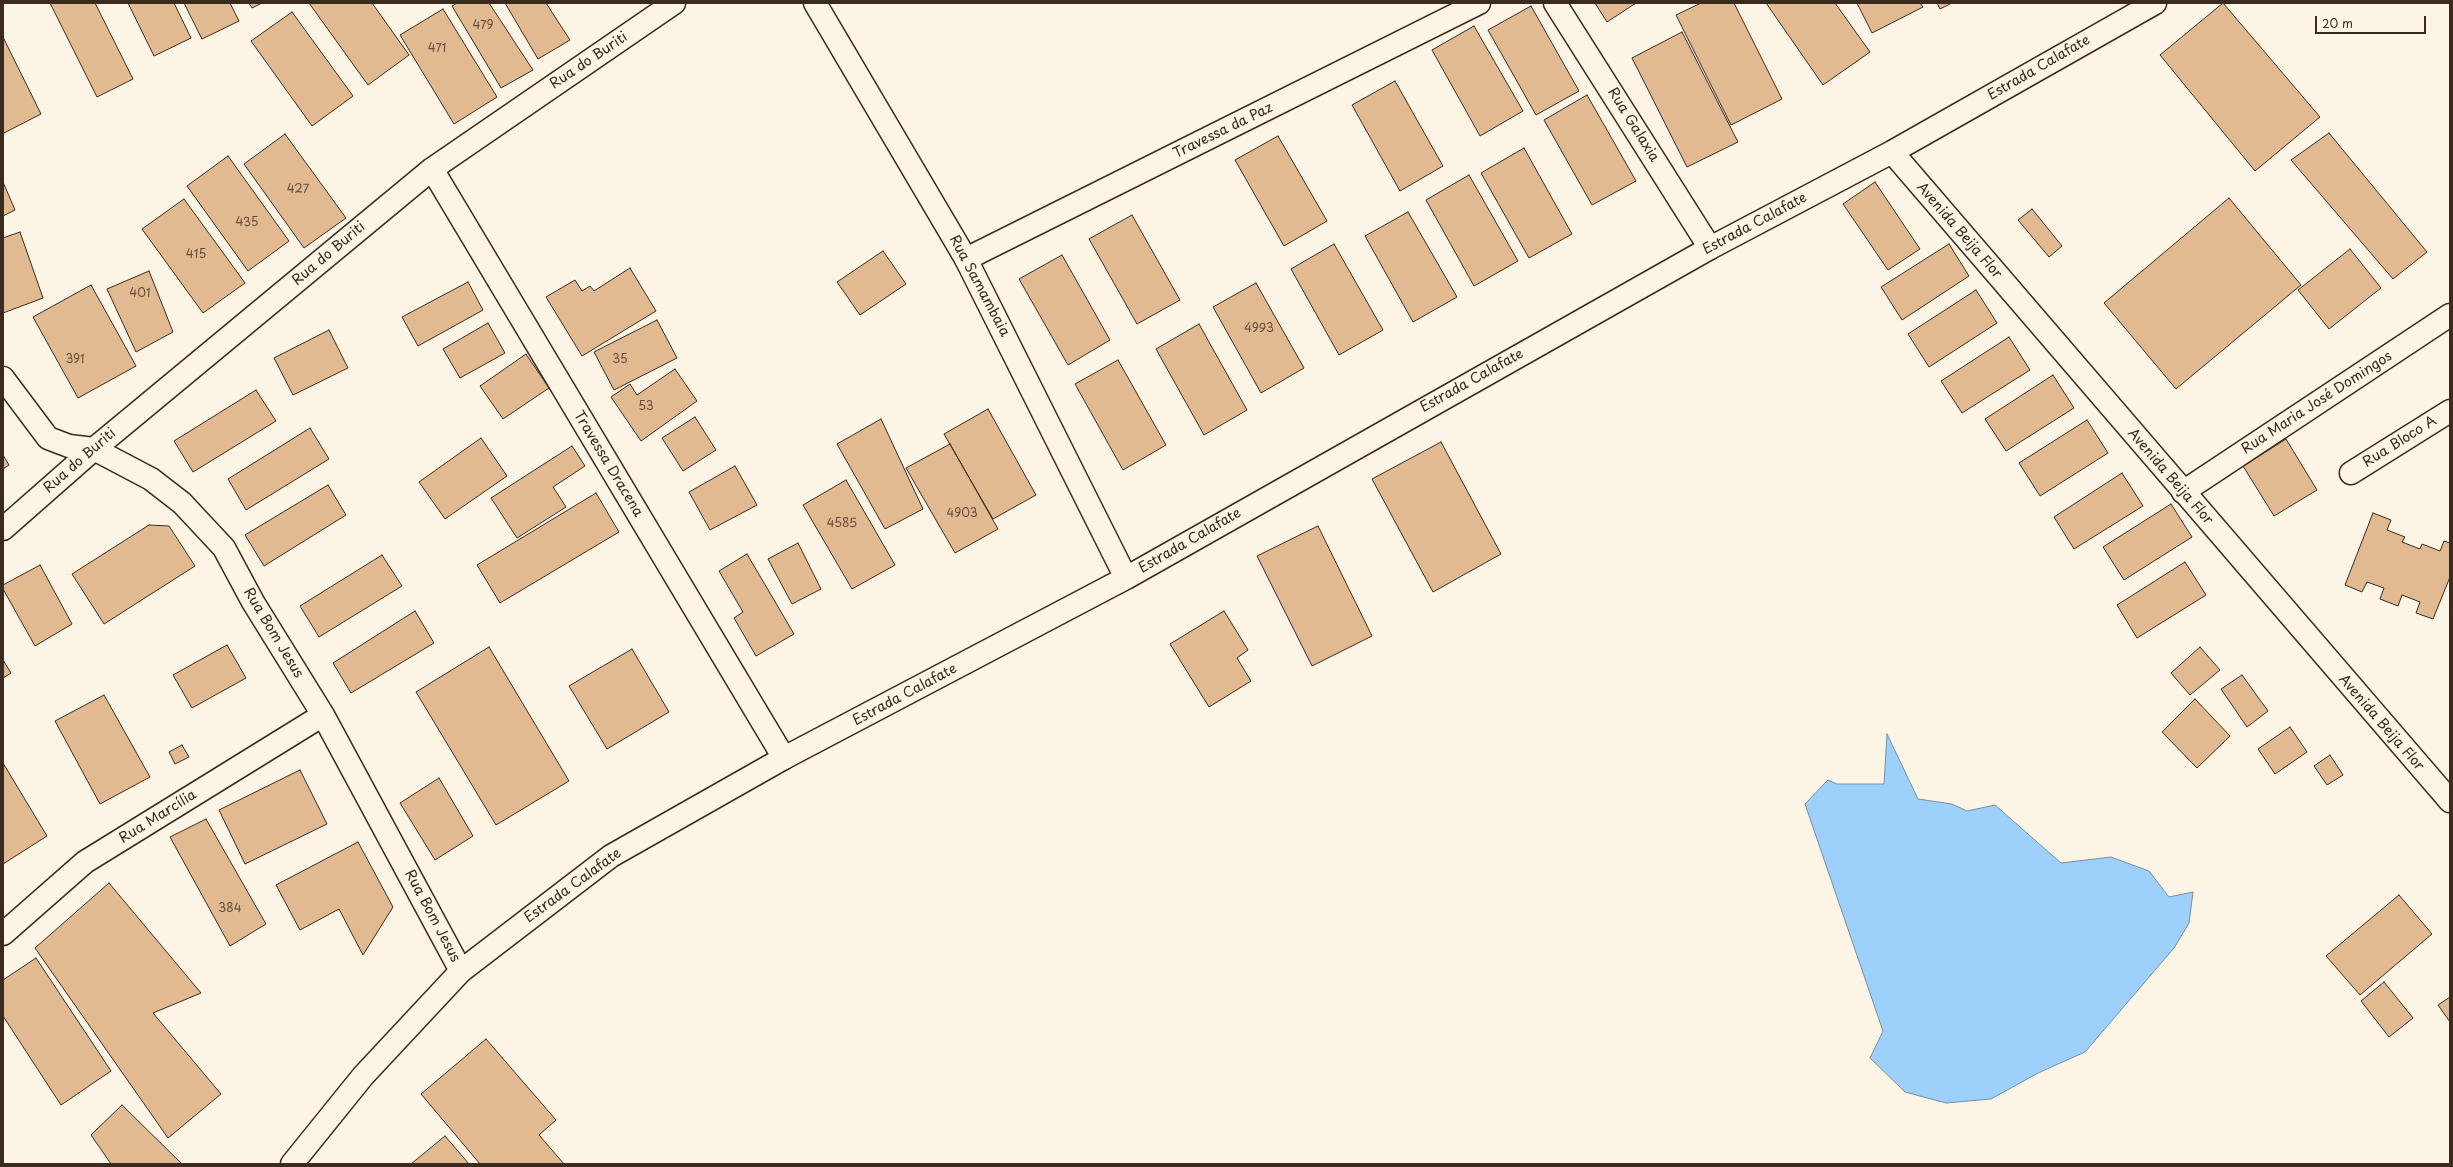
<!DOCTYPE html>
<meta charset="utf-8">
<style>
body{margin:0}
#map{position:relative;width:2453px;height:1167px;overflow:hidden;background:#fcf5e5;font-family:"Playpen Sans",sans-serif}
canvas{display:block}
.frame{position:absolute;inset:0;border:4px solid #3b2a1e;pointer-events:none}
.scale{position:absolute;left:2315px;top:16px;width:111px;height:18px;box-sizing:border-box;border:2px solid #3b2a1e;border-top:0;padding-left:5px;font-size:12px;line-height:14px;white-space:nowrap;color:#3b2a1e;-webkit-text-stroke:3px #fcf5e5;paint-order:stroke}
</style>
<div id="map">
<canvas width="2453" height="1167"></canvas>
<div class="frame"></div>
<div class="scale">20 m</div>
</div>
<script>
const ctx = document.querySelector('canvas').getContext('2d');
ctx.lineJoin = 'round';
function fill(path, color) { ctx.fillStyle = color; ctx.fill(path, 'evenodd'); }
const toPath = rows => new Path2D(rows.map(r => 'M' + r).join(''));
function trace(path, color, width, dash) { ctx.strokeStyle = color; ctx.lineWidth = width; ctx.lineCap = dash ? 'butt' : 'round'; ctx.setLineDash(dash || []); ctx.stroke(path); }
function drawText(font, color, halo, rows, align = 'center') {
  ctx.font = font + ' "Playpen Sans",sans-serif'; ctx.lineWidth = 3; ctx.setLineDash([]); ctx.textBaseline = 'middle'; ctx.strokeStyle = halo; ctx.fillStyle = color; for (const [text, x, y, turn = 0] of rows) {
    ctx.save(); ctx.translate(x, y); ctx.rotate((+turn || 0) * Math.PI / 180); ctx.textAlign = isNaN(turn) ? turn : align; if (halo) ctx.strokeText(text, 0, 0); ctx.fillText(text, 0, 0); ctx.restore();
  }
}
const water = toPath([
 [1887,734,1918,799,1952,804,1967,811,1995,805,2061,863,2111,857,2149,871,2169,897,2193,892,2189,923,2174,948,2085,1052,2038,1073,1991,1099,1946,1103,1905,1092,1870,1058,1883,1031,1805,804,1828,780,1837,784,1884,784,1887,734]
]);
fill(water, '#9dd1fb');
trace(water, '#768ea3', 1);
const building = toPath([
 [50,3,95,3,133,79,97,97,50,3],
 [128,3,174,3,191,38,154,56,128,3],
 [184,3,230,3,239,21,202,39,184,3],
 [249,3,262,3,252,8,249,3],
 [309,3,372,3,409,55,368,85,309,3],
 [457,3,489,3,533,70,501,88,452,6,457,3],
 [505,3,546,3,570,40,538,59,505,3],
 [1595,3,1636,3,1607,22,1595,3],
 [1701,3,1734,3,1782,99,1731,125,1676,15,1701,3],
 [1766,3,1835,3,1870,52,1823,85,1766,3],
 [1857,3,1920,3,1923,7,1872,33,1857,3],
 [1937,3,1952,3,1940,9,1937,3],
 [2223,3,2320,117,2255,171,2160,55,2223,3],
 [1531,6,1579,91,1536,115,1488,30,1531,6],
 [443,9,497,97,454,124,400,35,443,9],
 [292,12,353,96,312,126,251,41,292,12],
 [1474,26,1523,111,1480,136,1432,50,1474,26],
 [1682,32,1738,142,1687,167,1632,58,1682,32],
 [3,37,41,114,4,133,3,130,3,37],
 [1395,81,1443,166,1400,191,1352,105,1395,81],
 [1587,95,1636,181,1592,205,1544,120,1587,95],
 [2329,133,2427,252,2393,279,2291,160,2329,133],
 [285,134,346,218,304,248,244,164,285,134],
 [1278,136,1327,221,1284,246,1235,160,1278,136],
 [1524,148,1572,234,1529,258,1481,173,1524,148],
 [228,156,289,241,248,271,187,186,228,156],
 [1469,175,1518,261,1474,286,1426,200,1469,175],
 [3,182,15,210,3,216,3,182],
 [1875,182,1920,249,1888,270,1843,204,1875,182],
 [2229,198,2301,285,2176,389,2104,303,2229,198],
 [184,199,245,283,203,313,142,229,184,199],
 [2032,209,2062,246,2049,257,2018,220,2032,209],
 [1408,212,1457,297,1413,322,1365,236,1408,212],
 [1132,215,1180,300,1137,324,1089,239,1132,215],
 [20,232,43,298,3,313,3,238,20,232],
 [1334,244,1383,330,1339,355,1291,269,1334,244],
 [1949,244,1969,276,1902,320,1881,287,1949,244],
 [2350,249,2381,288,2329,329,2298,290,2350,249],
 [883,251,906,284,860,315,837,282,883,251],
 [1062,255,1110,340,1068,365,1019,279,1062,255],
 [630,268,656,311,582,356,546,297,575,280,582,291,590,286,594,291,630,268],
 [149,271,173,332,136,352,107,289,149,271],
 [468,282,483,310,418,346,402,317,468,282],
 [1256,283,1304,368,1261,393,1213,307,1256,283],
 [91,285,136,366,78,398,33,317,91,285],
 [1976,290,1997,323,1929,367,1908,334,1976,290],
 [657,320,677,358,614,390,594,352,657,320],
 [488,323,505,353,460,378,443,349,488,323],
 [1199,324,1247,410,1204,435,1156,349,1199,324],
 [329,330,348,368,293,395,274,358,329,330],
 [2009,337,2030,370,1962,413,1941,381,2009,337],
 [526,354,549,388,503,419,480,386,526,354],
 [1118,360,1166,445,1123,470,1075,384,1118,360],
 [675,369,697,401,641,441,611,397,630,384,637,395,675,369],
 [2053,375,2074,408,2006,451,1985,419,2053,375],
 [256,390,276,421,193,472,174,441,256,390],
 [988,409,1036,495,993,519,944,434,988,409],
 [695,417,716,450,683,471,662,438,695,417],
 [881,419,923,509,885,529,837,444,881,419],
 [2087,420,2108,453,2040,496,2019,463,2087,420],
 [310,428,329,459,246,510,228,479,310,428],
 [481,438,507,476,445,519,419,482,481,438],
 [2286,439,2317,490,2274,516,2243,466,2286,439],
 [1441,442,1501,554,1433,592,1372,479,1441,442],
 [950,444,998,529,955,553,906,468,950,444],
 [572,446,585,466,553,487,566,507,517,538,491,498,572,446],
 [3,455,9,465,3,469,3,455],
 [735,466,757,505,710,530,689,492,735,466],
 [2122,473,2143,506,2074,549,2054,517,2122,473],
 [846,480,895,565,852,589,803,505,846,480],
 [328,485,346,515,264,566,245,535,328,485],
 [596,493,619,532,500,603,477,565,596,493],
 [2171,504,2192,537,2124,580,2103,547,2171,504],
 [2373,513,2391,520,2387,530,2405,537,2402,542,2420,549,2422,544,2440,551,2444,541,2450,543,2450,577,2433,619,2416,613,2420,602,2402,595,2398,606,2380,599,2384,588,2367,582,2362,592,2345,585,2373,513],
 [149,525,169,526,195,566,104,624,72,574,149,525],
 [1318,526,1372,636,1312,666,1257,556,1318,526],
 [798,543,821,589,792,604,768,559,798,543],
 [747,554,794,634,756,656,734,618,743,612,719,571,747,554],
 [382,555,402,586,319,637,300,606,382,555],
 [2185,562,2206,595,2137,638,2117,605,2185,562],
 [40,565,72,624,35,646,3,589,3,585,40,565],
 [415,611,434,643,351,693,333,663,415,611],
 [1224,611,1248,650,1237,658,1251,681,1209,707,1170,644,1224,611],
 [227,645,246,678,192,708,173,675,227,645],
 [489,647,569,781,496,825,416,692,489,647],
 [2200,647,2220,670,2190,695,2171,673,2200,647],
 [632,649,669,712,607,749,569,686,632,649],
 [3,660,11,673,3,678,3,660],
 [2242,675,2268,711,2247,727,2221,689,2242,675],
 [104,695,150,777,100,804,55,721,104,695],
 [2195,699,2230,736,2197,768,2162,732,2195,699],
 [2290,727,2307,752,2275,774,2258,749,2290,727],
 [182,745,189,757,175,764,169,752,182,745],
 [2330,755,2343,775,2327,785,2314,766,2330,755],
 [3,763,47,836,3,864,3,763],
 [300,770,327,824,245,864,219,810,300,770],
 [439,778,473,836,435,860,400,803,439,778],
 [206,819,266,924,230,946,170,837,206,819],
 [358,842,393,907,363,955,339,909,300,930,276,885,358,842],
 [109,883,201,993,153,1013,221,1094,168,1138,35,948,109,883],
 [2399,895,2432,934,2360,995,2326,956,2399,895],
 [36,958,111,1071,61,1105,3,1016,3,980,36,958],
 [2384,982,2413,1018,2389,1037,2361,1001,2384,982],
 [2450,997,2450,1022,2438,1005,2450,997],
 [486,1039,556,1120,539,1135,564,1164,480,1164,421,1094,486,1039],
 [122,1105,182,1164,111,1164,91,1135,122,1105],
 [445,1136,469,1164,411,1164,445,1136]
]);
fill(building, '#e1ba92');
trace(building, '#3b2a1e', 1);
const street = toPath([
 [1555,3,1710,248],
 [432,169,784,758],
 [966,259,1479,3],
 [3,378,48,438,69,446,94,449,151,479,182,503,224,548,253,602,323,715,461,971],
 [2351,473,2450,411],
 [2183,492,2450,315],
 [3,529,94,449,432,169,674,3],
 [3,934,85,862,323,715]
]);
const secondary = toPath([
 [815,3,966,259,1126,578],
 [1892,152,2450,801],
 [292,1164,363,1076,461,971,611,856,784,758,1126,578,1710,248,1892,152,2155,3]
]);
trace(street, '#3b2a1e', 25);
trace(secondary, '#3b2a1e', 25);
trace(street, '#fcf5e5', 22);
trace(secondary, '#fcf5e5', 22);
drawText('12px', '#644e3b', null, [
 ["479",483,26],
 ["471",437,49],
 ["427",298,190],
 ["435",247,223],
 ["415",196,255],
 ["401",140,294],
 ["4993",1259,329],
 ["391",75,360],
 ["35",620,360],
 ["53",646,407],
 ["4903",962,514],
 ["4585",842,524],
 ["384",230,909]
]);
drawText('14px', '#3b2a1e', '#fcf5e5', [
 ["Rua do Buriti",589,61,-34],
 ["Estrada Calafate",2039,68,-30],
 ["Rua Galaxia",1633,125,58],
 ["Travessa da Paz",1223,131,-26],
 ["Estrada Calafate",1755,224,-28],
 ["Avenida Beija Flor",1959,231,49],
 ["Rua do Buriti",329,254,-40],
 ["Rua Samambaia",979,286,62],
 ["Estrada Calafate",1472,381,-29],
 ["Rua Maria José Domingos",2317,403,-33],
 ["Rua Bloco A",2400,442,-32],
 ["Rua do Buriti",80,461,-41],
 ["Travessa Dracena",608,464,59],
 ["Avenida Beija Flor",2170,477,49],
 ["Estrada Calafate",1190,541,-30],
 ["Rua Bom Jesus",273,633,59],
 ["Estrada Calafate",905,695,-28],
 ["Avenida Beija Flor",2381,723,49],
 ["Rua Marcília",158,817,-32],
 ["Estrada Calafate",573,886,-36],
 ["Rua Bom Jesus",432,916,62]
]);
</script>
